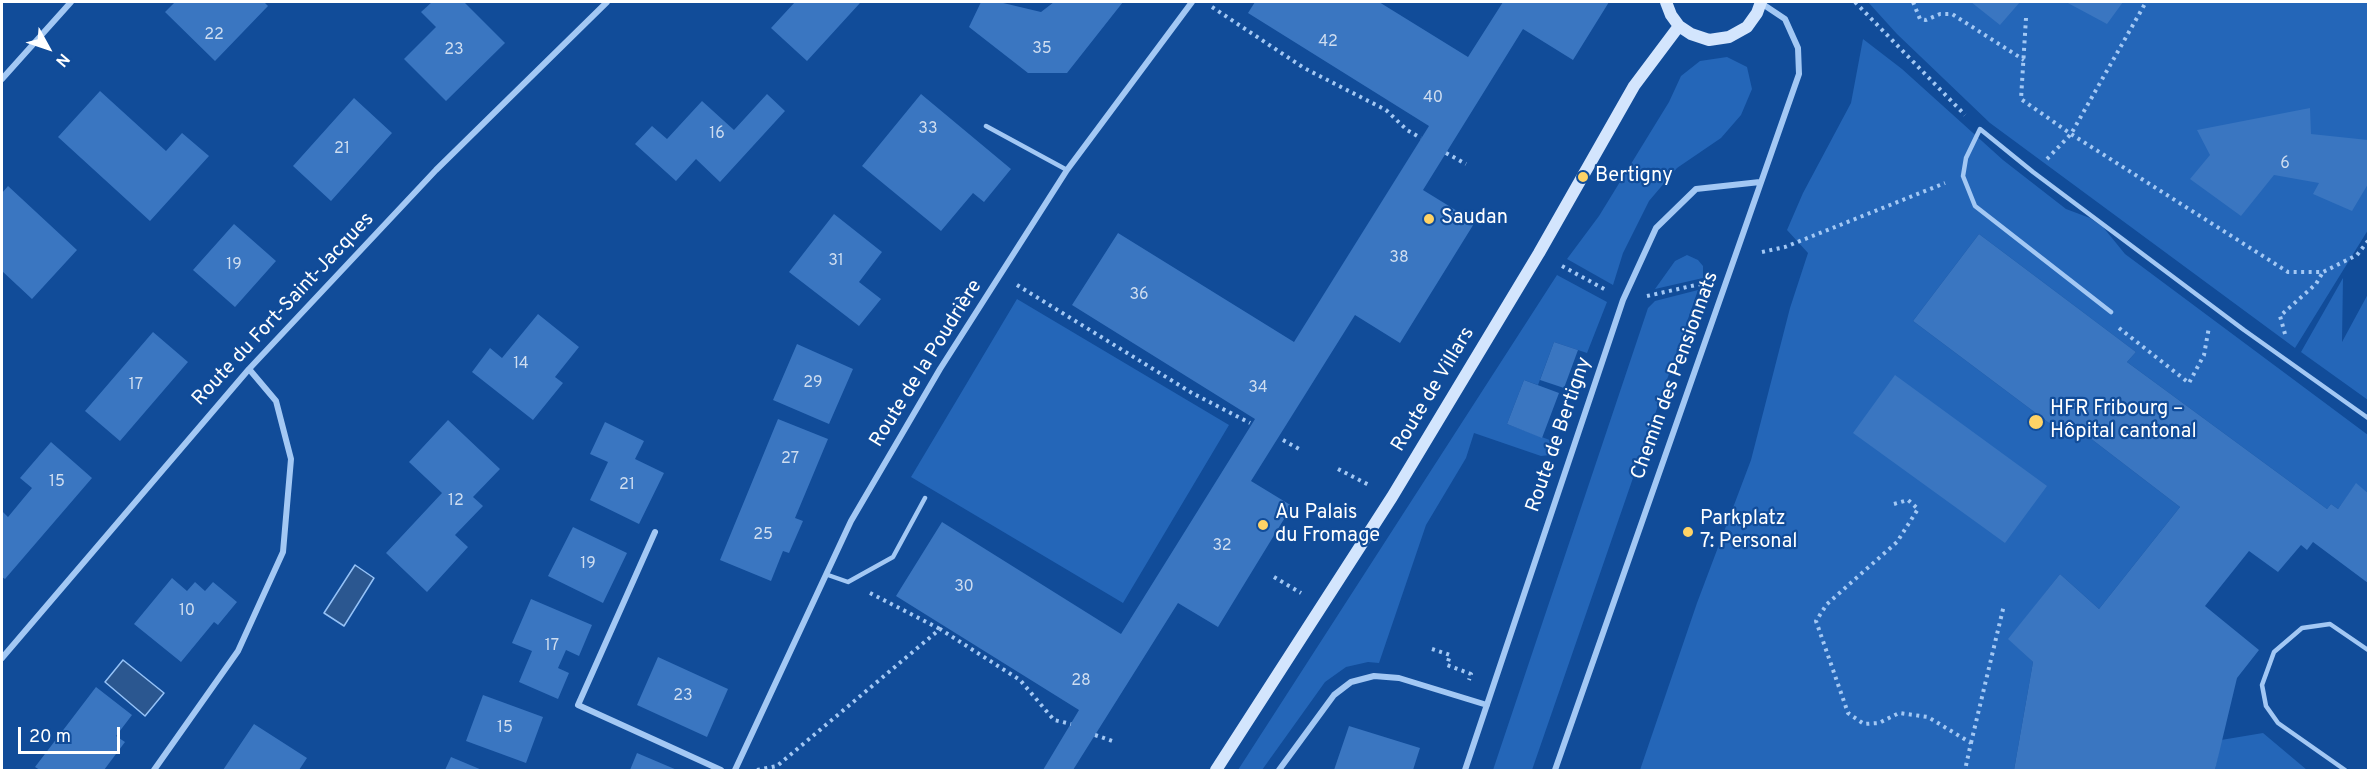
<!DOCTYPE html>
<meta charset="utf-8">
<style>
body{margin:0}
#map{position:relative;width:2370px;height:772px;overflow:hidden;background:#114c99;font-family:Overpass,sans-serif}
canvas{display:block}
.frame{position:absolute;inset:0;border:3px solid #fff;pointer-events:none}
.north{position:absolute;left:18px;top:18px;width:60px;height:60px;-webkit-text-stroke:4px #114c99;paint-order:stroke;rotate:130deg;font-size:16px;font-weight:700;line-height:24px;text-align:center;color:#fff}
.north::after{content:'';display:block;margin:auto;width:21px;height:27px;background:#fff;clip-path:polygon(50% 0,100% 100%,50% 72%,0 100%)}
.scale{position:absolute;left:18px;top:727px;width:102px;height:27px;box-sizing:border-box;border:3px solid #fff;border-top:0;padding-left:8px;font-size:18px;line-height:21px;white-space:nowrap;color:#fff;-webkit-text-stroke:4px #114c99;paint-order:stroke}
</style>
<div id="map">
<canvas width="2370" height="772"></canvas>
<div class="frame"></div>
<div class="north">N</div>
<div class="scale">20 m</div>
</div>
<script>
const ctx = document.querySelector('canvas').getContext('2d');
ctx.lineJoin = 'round';
function fill(path, color) { ctx.fillStyle = color; ctx.fill(path, 'evenodd'); }
const toPath = rows => new Path2D(rows.map(r => 'M' + r).join(''));
function trace(path, color, width, dash) { ctx.strokeStyle = color; ctx.lineWidth = width; ctx.lineCap = dash ? 'butt' : 'round'; ctx.setLineDash(dash || []); ctx.stroke(path); }
function drawText(font, color, halo, rows, align = 'center') {
  ctx.font = font + ' Overpass,sans-serif'; ctx.lineWidth = 4.5; ctx.setLineDash([]); ctx.textBaseline = 'middle'; ctx.strokeStyle = halo; ctx.fillStyle = color; for (const [text, x, y, turn = 0] of rows) {
    ctx.save(); ctx.translate(x, y); ctx.rotate((+turn || 0) * Math.PI / 180); ctx.textAlign = isNaN(turn) ? turn : align; if (halo) ctx.strokeText(text, 0, 0); ctx.fillText(text, 0, 0); ctx.restore();
  }
}
fill(toPath([
 [1868,2,2368,2,2368,230,2295,348,1990,123,1897,34],
 [1863,39,1902,69,2003,160,2066,209,2090,218,2103,227,2125,254,2368,435,2368,493,2356,484,2338,509,2331,504,2327,509,2127,362,2136,352,1979,234,1913,321,2069,438,2077,428,2180,507,2099,609,2060,574,2009,639,2033,662,2014,770,1640,770,1697,603,1751,460,1790,308,1808,253,1787,230,1803,193,1851,103],
 [1727,57,1747,67,1752,89,1741,115,1721,138,1677,168,1649,201,1623,253,1613,285,1567,259,1599,216,1669,102,1681,76,1700,61],
 [1687,255,1698,260,1703,266,1703,278,1655,289,1675,261],
 [1557,275,1607,302,1587,353,1554,342,1538,385,1524,380,1507,424,1555,442,1550,455,1541,456,1474,433,1466,458,1426,525,1379,663,1368,662,1346,667,1325,682,1262,770,1238,770],
 [2343,278,2342,342,2368,294,2368,400,2301,352],
 [1698,290,1532,770,1493,770,1648,308,1655,301],
 [1017,299,1229,425,1123,603,911,477],
 [2263,733,2307,770,2215,770,2221,740]
]), '#2466b8');
const water = toPath([
 [355,565,374,578,344,626,324,613,355,565],
 [123,660,164,693,145,716,105,682,123,660]
]);
fill(water, '#2b5790');
trace(water, '#95c2f7', 1.5);
fill(toPath([
 [175,2,264,2,268,6,215,61,165,12],
 [432,2,464,2,505,43,446,101,404,59,436,27,421,12],
 [795,2,859,2,860,3,807,61,771,28],
 [981,2,999,2,1041,12,1054,2,1123,2,1067,73,1028,73,969,27],
 [1255,2,1379,2,1468,57,1503,2,1609,2,1573,60,1523,29,1423,190,1475,222,1400,343,1355,315,1251,481,1292,506,1218,627,1178,603,1073,770,1043,770,1079,710,896,596,942,522,1121,634,1255,419,1072,305,1118,233,1294,342,1429,126,1248,13],
 [1971,2,2020,2,2000,25],
 [2066,2,2123,2,2107,24],
 [100,91,166,151,182,133,209,156,150,221,58,137],
 [767,94,785,111,720,182,696,159,676,181,635,144,652,126,667,139,702,101,734,130],
 [921,94,1011,169,984,202,973,193,941,231,862,166],
 [354,98,392,133,331,201,293,166],
 [2310,108,2311,134,2368,140,2368,184,2352,211,2313,194,2319,183,2274,175,2241,216,2190,179,2210,155,2197,130],
 [8,186,77,250,32,299,2,271,2,193],
 [834,214,882,252,859,282,881,299,859,326,789,272],
 [234,224,276,261,235,307,193,270],
 [1979,234,2136,352,2127,362,2327,509,2331,504,2338,509,2356,483,2368,493,2368,583,2313,542,2307,550,2301,545,2278,572,2249,551,2205,606,2259,650,2237,678,2215,770,2014,770,2033,662,2008,639,2060,574,2099,609,2180,507,2077,428,2069,438,1913,321],
 [538,314,579,347,555,377,563,383,533,420,472,372,490,348,502,358],
 [153,332,188,362,120,441,85,411],
 [1554,342,1578,350,1564,388,1540,380],
 [797,344,853,369,829,424,773,400],
 [1895,375,2047,486,2005,543,1853,433],
 [1524,380,1559,393,1542,438,1507,424],
 [778,419,828,439,795,518,803,521,789,553,783,551,771,581,720,560],
 [448,420,500,469,473,497,483,506,455,535,468,547,427,592,386,553,442,493,409,462],
 [605,422,644,441,635,459,664,473,639,524,590,500,608,462,590,454],
 [51,442,92,478,5,579,2,577,2,511,8,517,32,488,20,478],
 [573,527,627,553,603,603,548,576],
 [172,578,187,591,195,582,205,591,213,582,237,602,218,625,214,622,181,662,134,624],
 [531,599,592,625,579,656,566,650,558,668,569,673,558,699,519,682,532,651,512,643],
 [658,657,728,689,707,737,637,705],
 [96,687,132,715,116,736,125,742,104,770,40,770,35,767],
 [483,695,543,717,526,763,466,741],
 [254,724,307,758,299,770,223,770],
 [1349,726,1420,748,1413,770,1334,770],
 [637,753,677,770,630,770],
 [451,757,482,770,445,770]
]), '#3a76c1');
trace(toPath([
 [1855,2,1965,115],
 [1913,2,1920,19,1926,20,1940,14,1952,14,2024,60],
 [1212,7,1304,68,1386,110,1407,130,1421,138],
 [2026,18,2021,99,2071,134,2288,272,2323,272,2357,255,2368,241],
 [1446,153,1466,164],
 [2047,159,2071,134,2146,2],
 [1762,252,1785,247,1945,183],
 [1562,266,1606,290],
 [1017,285,1192,393,1250,423],
 [1647,296,1705,283],
 [2119,328,2189,383,2204,355,2209,327],
 [2285,334,2280,316,2316,284,2323,272],
 [1283,440,1299,449],
 [1338,469,1369,485],
 [1894,504,1908,500,1918,509,1897,542,1827,604,1816,621,1848,713,1864,724,1879,723,1899,713,1928,717,1971,743,1965,770],
 [1274,577,1301,593],
 [870,593,940,629],
 [1432,649,1450,655,1447,665,1471,674,1469,680],
 [1095,735,1115,742],
 [1971,743,2004,605],
 [757,770,777,766,940,629,1020,680,1054,720,1071,724]
]), '#a3c8f4', 4, [3, 4.5]);
trace(toPath([
 [986,126,1067,170],
 [2111,312,1975,206,1963,176,1966,158,1980,129,2033,172,2244,330,2368,418],
 [828,575,848,582,893,557,925,498],
 [2345,770,2278,723,2266,706,2262,685,2274,652,2302,628,2330,624,2368,650]
]), '#a3c8f4', 4.5);
trace(toPath([
 [2,79,71,2],
 [655,532,578,705,721,770],
 [2,658,249,369,436,170,607,2],
 [154,770,238,651,283,552,291,459,276,401,249,369],
 [735,770,851,521,940,369,1067,170,1192,2],
 [1279,770,1334,695,1351,682,1374,676,1399,678,1487,705],
 [1465,770,1623,300,1656,228,1696,189,1760,182],
 [1555,770,1799,74,1798,48,1785,19,1761,3]
]), '#a3c8f4', 6);
trace(toPath([
 [1666,2,1671,15,1679,26,1691,34,1709,40,1729,37,1747,27,1757,13,1761,2],
 [1216,770,1392,497,1539,253,1634,86,1679,26]
]), '#d3e5fd', 12);
for (const [x, y, r, color] of [
 [1583,177,6,"#ffd366"],
 [1429,219,6,"#ffd366"],
 [2036,422,8,"#ffd366"],
 [1263,525,6,"#ffd366"],
 [1688,532,6,"#ffd366"]
]) { const dot = new Path2D(); dot.arc(x, y, r, 0, 2 * Math.PI); ctx.fillStyle = color; ctx.fill(dot); trace(dot, '#114c99', 2); }
drawText('16px', '#ceddf0', null, [
 ["22",214,36],
 ["42",1328,43],
 ["35",1042,50],
 ["23",454,51],
 ["40",1433,99],
 ["33",928,130],
 ["16",717,135],
 ["21",342,150],
 ["6",2285,165],
 ["38",1399,259],
 ["31",836,262],
 ["19",234,266],
 ["36",1139,296],
 ["14",521,365],
 ["29",813,384],
 ["17",136,386],
 ["34",1258,389],
 ["27",790,460],
 ["15",57,483],
 ["21",627,486],
 ["12",456,502],
 ["25",763,536],
 ["32",1222,547],
 ["19",588,565],
 ["30",964,588],
 ["10",187,612],
 ["17",552,647],
 ["28",1081,682],
 ["23",683,697],
 ["15",505,729]
]);
drawText('20px', '#fff', '#114c99', [
 ["Bertigny",1595,177],
 ["Saudan",1441,219],
 ["HFR Fribourg –",2050,410],
 ["Hôpital cantonal",2050,433],
 ["Au Palais",1275,514],
 ["du Fromage",1275,537],
 ["Parkplatz",1700,520],
 ["7: Personal",1700,543]
], 'left');
drawText('20px', '#fff', '#114c99', [
 ["Route du Fort-Saint-Jacques",284,310,-47],
 ["Route de la Poudrière",927,364,-58],
 ["Chemin des Pensionnats",1676,376,-70],
 ["Route de Villars",1434,390,-59],
 ["Route de Bertigny",1560,435,-71]
]);
</script>
